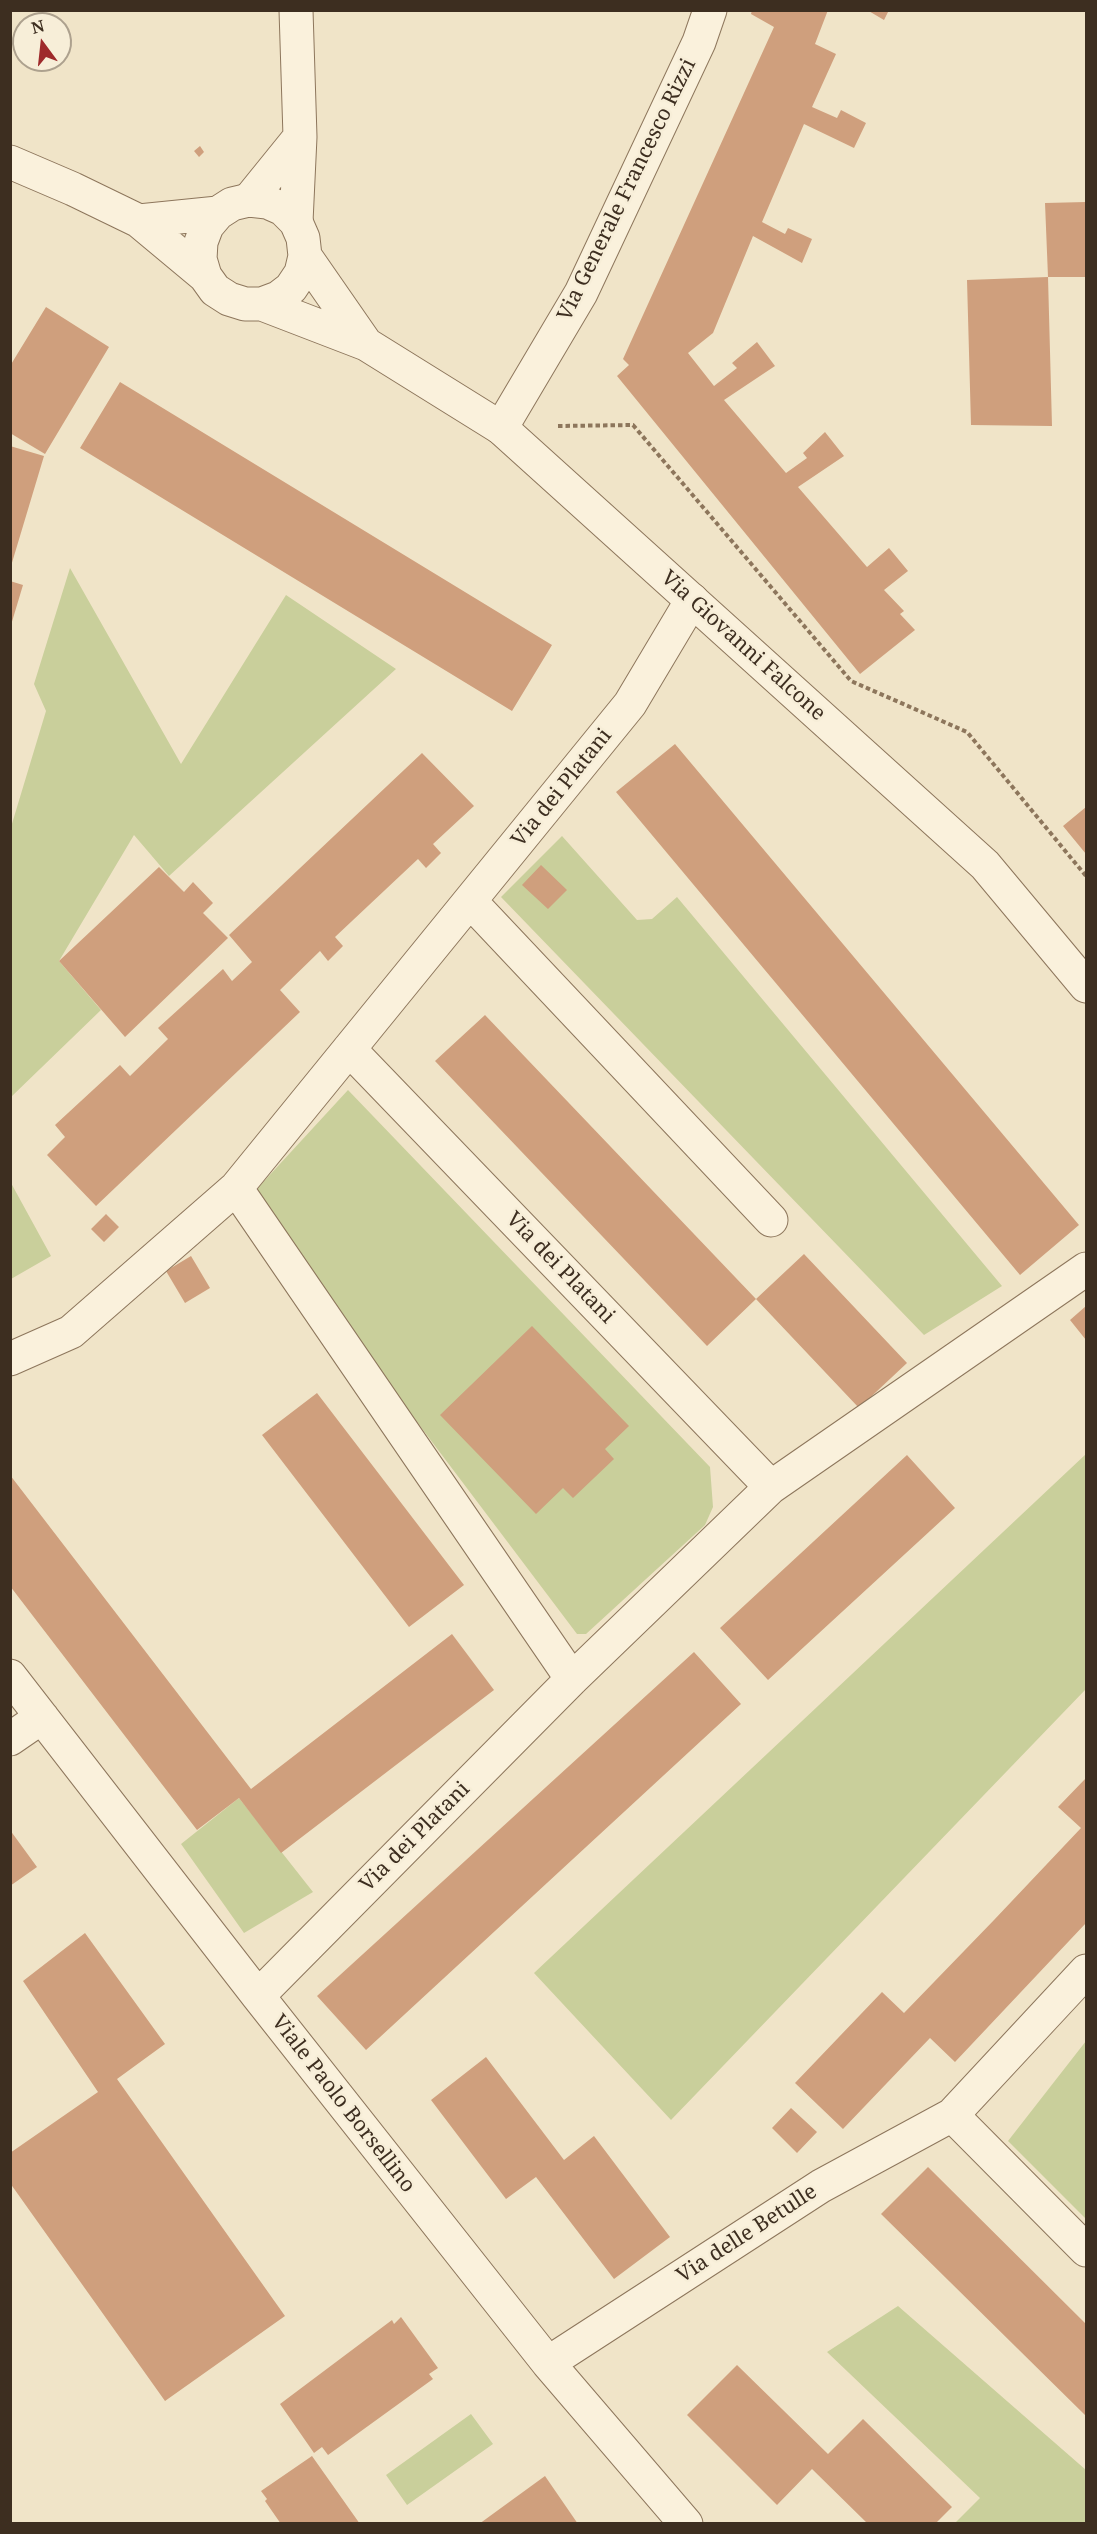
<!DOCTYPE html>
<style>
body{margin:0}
#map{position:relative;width:1097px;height:2534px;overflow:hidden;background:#f0e4c8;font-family:"Noto Serif",serif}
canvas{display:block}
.frame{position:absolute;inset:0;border:12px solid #3d2e20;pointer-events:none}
.north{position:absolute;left:12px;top:12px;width:60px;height:60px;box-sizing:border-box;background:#f7eed8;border:2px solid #ada18e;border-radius:50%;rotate:345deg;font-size:16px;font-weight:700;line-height:24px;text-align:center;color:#3d2e20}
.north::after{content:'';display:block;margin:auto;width:21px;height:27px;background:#9e2a2b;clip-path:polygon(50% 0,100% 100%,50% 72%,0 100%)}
</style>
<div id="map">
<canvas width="1097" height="2534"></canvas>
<div class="frame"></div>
<div class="north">N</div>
</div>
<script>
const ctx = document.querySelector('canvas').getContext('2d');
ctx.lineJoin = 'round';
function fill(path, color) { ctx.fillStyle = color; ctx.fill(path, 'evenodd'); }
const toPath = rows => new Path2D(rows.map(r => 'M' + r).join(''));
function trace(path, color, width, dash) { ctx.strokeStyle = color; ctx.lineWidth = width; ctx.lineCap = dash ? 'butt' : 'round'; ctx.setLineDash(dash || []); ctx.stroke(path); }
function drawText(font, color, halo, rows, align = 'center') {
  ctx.font = font + ' "Noto Serif",serif'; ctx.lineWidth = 5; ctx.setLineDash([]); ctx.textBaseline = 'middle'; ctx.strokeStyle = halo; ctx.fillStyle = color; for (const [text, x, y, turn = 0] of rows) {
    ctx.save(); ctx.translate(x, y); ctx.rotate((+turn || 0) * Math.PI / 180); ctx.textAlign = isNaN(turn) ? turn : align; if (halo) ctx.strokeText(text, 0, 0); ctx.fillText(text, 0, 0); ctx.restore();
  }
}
fill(toPath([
 [70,568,181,764,286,595,396,669,169,876,134,835,59,961,101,1010,11,1097,11,827,46,711,34,684],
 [562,836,637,920,652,919,677,897,1002,1286,924,1335,501,897],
 [348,1090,710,1467,713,1507,705,1525,586,1634,577,1634,257,1210,255,1191],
 [11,1183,51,1256,11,1279,10,1279],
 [1086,1454,1086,1689,671,2120,534,1973],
 [239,1798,313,1892,244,1933,181,1844],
 [1086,2041,1086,2219,1008,2141],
 [898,2306,1086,2470,1086,2523,955,2523,980,2498,827,2352],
 [471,2414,493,2444,407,2505,386,2475]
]), '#c9cf9b');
fill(toPath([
 [752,10,828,10,815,44,836,54,812,107,837,118,841,110,866,123,854,148,804,124,762,222,785,234,788,228,812,239,802,263,753,236,713,333,688,353,714,386,737,368,732,363,757,342,775,366,724,400,786,473,807,458,803,453,825,432,844,456,798,487,867,567,889,548,908,571,884,590,904,611,900,614,915,630,860,674,617,376,629,365,623,359,774,27,751,14],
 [867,10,889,10,884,20],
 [200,146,204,152,199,157,194,151],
 [1086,202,1086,277,1048,277,1045,203],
 [1048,277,1052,426,971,425,967,280],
 [46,307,109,347,45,454,10,433,10,366],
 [120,382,552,645,512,711,80,448],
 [10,446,44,456,11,566,10,566],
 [10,581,23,585,11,625,10,625],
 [675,744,1079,1225,1020,1275,616,792],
 [422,753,474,806,433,844,441,853,426,868,418,859,335,937,343,946,328,961,320,951,280,990,300,1012,96,1206,47,1155,65,1137,55,1125,120,1065,130,1076,168,1039,158,1028,223,969,232,981,252,962,229,935],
 [1086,807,1086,854,1063,826],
 [541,865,567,890,548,909,522,885],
 [159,867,184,892,193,882,213,903,203,913,228,938,125,1037,59,961],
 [485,1015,756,1299,804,1254,907,1363,859,1408,756,1299,707,1346,435,1061],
 [106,1214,119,1227,104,1242,91,1229],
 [191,1256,210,1288,185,1303,166,1271],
 [1086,1306,1086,1340,1070,1320],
 [532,1326,629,1426,605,1449,614,1459,573,1498,563,1488,536,1514,440,1415],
 [317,1393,464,1585,409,1627,262,1435],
 [907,1455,955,1508,768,1680,720,1628],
 [10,1475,251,1789,452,1634,494,1690,281,1853,239,1798,197,1830,10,1586],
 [694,1652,741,1704,366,2050,317,1996],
 [1086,1778,1086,1923,955,2062,930,2038,843,2129,795,2083,882,1992,904,2013,994,1920,1081,1828,1058,1807],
 [10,1830,37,1867,10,1886],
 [85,1933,165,2044,117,2079,285,2316,165,2401,10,2183,10,2153,98,2092,23,1981],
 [486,2057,564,2160,594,2136,670,2237,614,2279,536,2177,506,2199,431,2100],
 [791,2108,817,2132,797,2153,772,2128],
 [928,2167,1086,2324,1086,2416,881,2214],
 [401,2317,438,2368,429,2374,433,2379,328,2455,322,2447,314,2453,280,2404,392,2320,394,2324],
 [737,2365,828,2454,863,2419,952,2507,935,2524,868,2524,812,2469,777,2505,687,2415],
 [312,2456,360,2524,281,2524,265,2501,267,2499,261,2491],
 [545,2476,578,2524,479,2524]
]), '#cf9f7d');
const minor = toPath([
 [296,10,300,137,296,222],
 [249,200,300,137],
 [501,428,581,293,699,42,710,10],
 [470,901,771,1220],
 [349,1049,771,1487],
 [236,1188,572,1679],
 [10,1359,71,1332,236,1188,630,704,692,600],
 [10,1676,258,1996,548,2363,686,2524],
 [10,1739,42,1717],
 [258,1996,572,1679,771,1487,1086,1269],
 [952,2115,1086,2250],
 [548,2363,821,2186,952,2115,1086,1971]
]);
const tertiary = toPath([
 [10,162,73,189,139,221,205,276,215,290,229,299,245,304,262,304,278,298,291,288,301,273,305,256,303,238,296,222,283,209,267,202,249,200,232,204,218,213,207,226,201,242,200,259,205,276],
 [139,221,218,213],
 [305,256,366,344],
 [262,304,366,344,501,428,985,865,1086,986]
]);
trace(minor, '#8d765c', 35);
trace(tertiary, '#8d765c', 35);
trace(toPath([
 [558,426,633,425,851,681,967,732,1086,876]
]), '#8d765c', 4, [4.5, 3]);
trace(minor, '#faf1dc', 33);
trace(tertiary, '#faf1dc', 33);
drawText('21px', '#3d2e20', '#f7eed8', [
 ["Via Generale Francesco Rizzi",627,190,-64],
 ["Via Giovanni Falcone",743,646,42],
 ["Via dei Platani",562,788,-51],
 ["Via dei Platani",560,1268,46],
 ["Via dei Platani",415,1837,-45],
 ["Viale Paolo Borsellino",343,2104,52],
 ["Via delle Betulle",747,2234,-33]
]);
</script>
